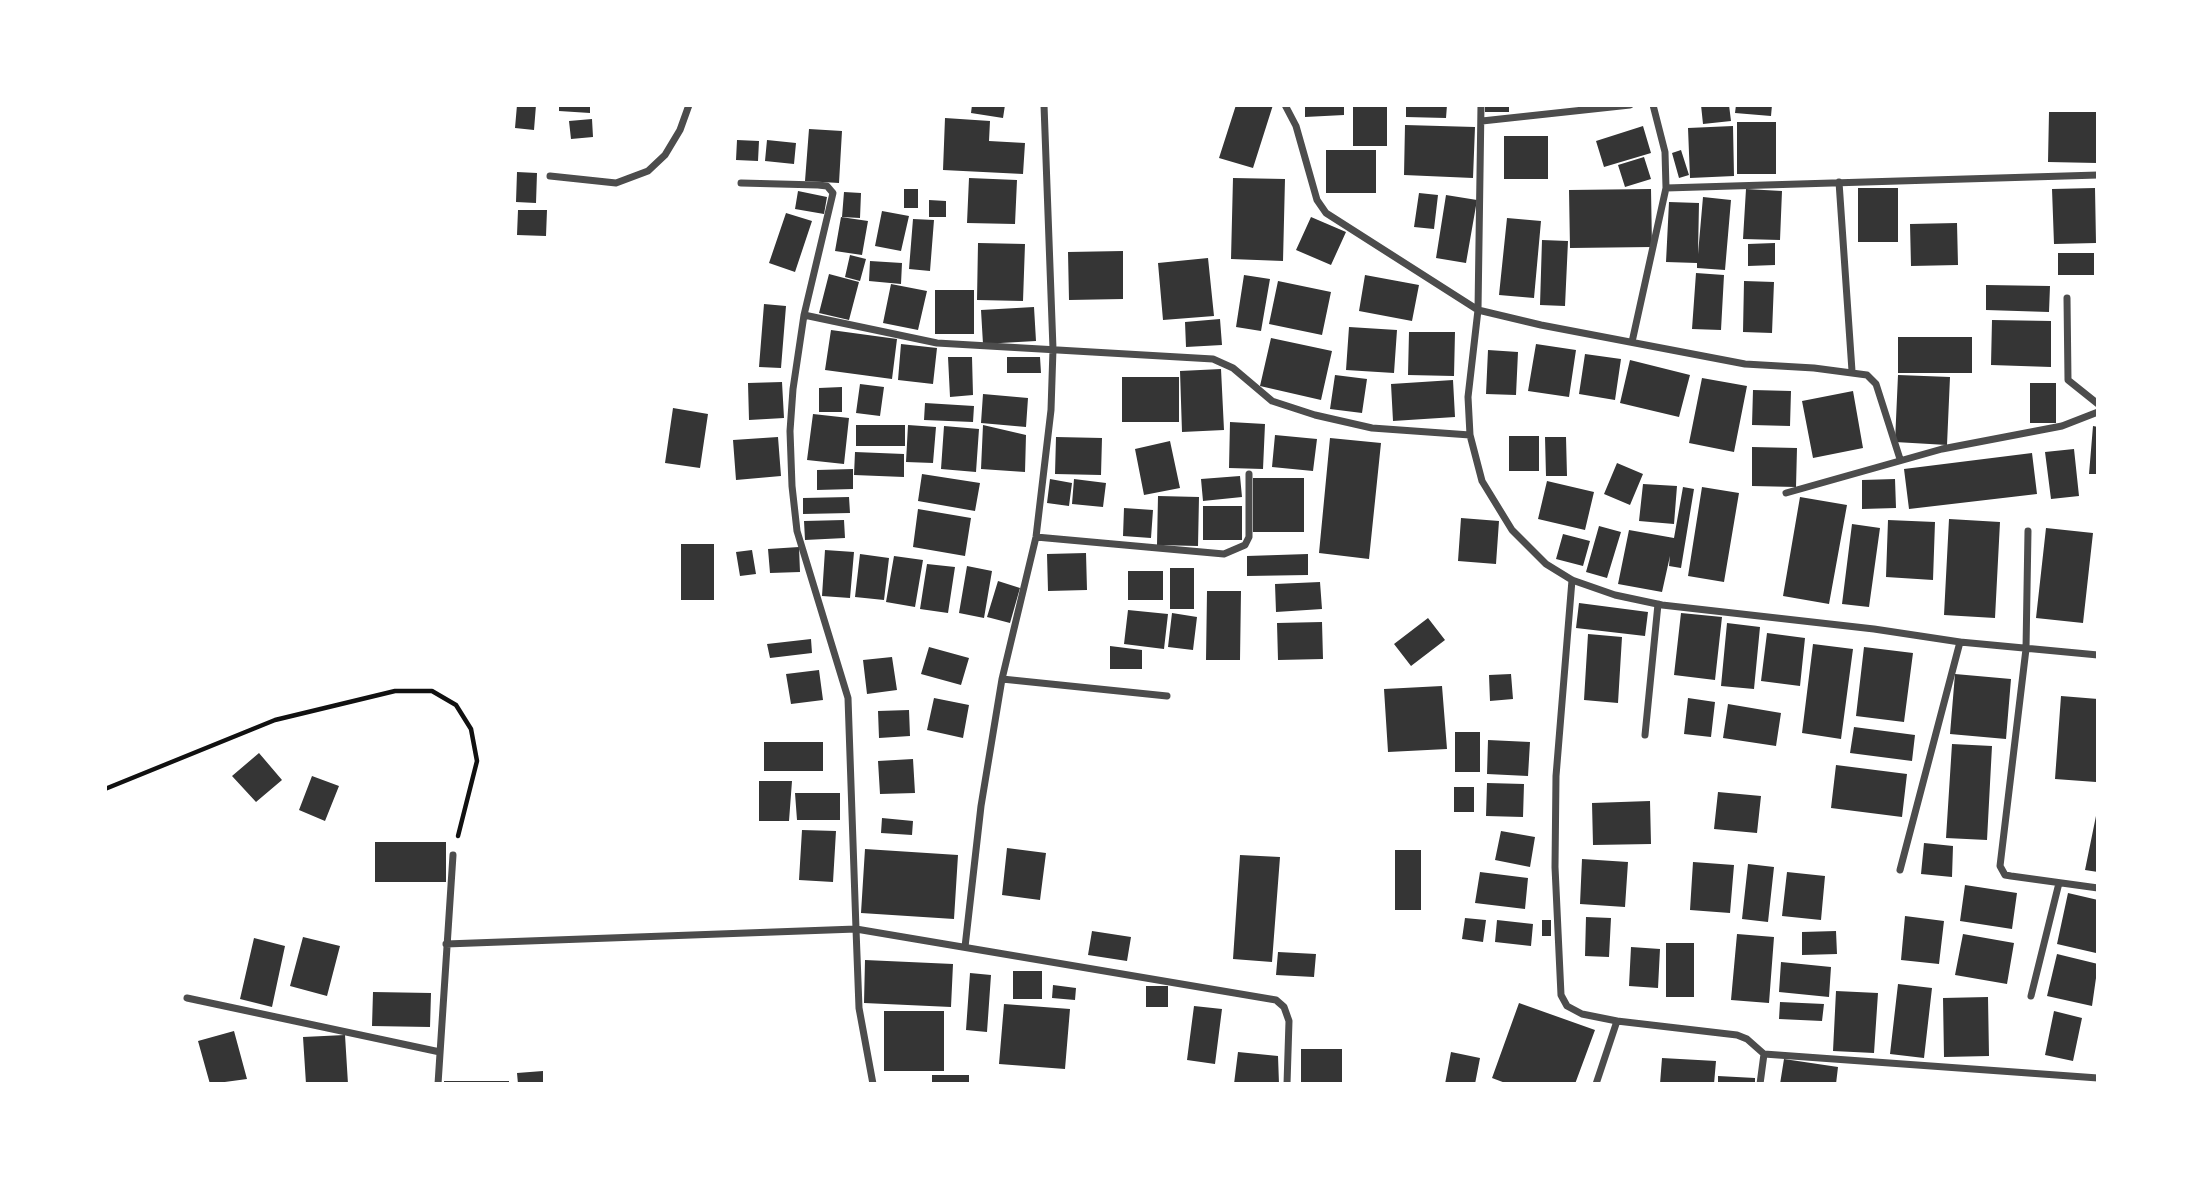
<!DOCTYPE html>
<style>
body{margin:0}
#map{position:relative;width:2203px;height:1189px;overflow:hidden;background:#fff;font-family:Figtree,sans-serif}
canvas{display:block}
.frame{position:absolute;inset:0;border:107px solid #fff;pointer-events:none}
</style>
<div id="map">
<canvas width="2203" height="1189"></canvas>
<div class="frame"></div>
</div>
<script>
const ctx = document.querySelector('canvas').getContext('2d');
ctx.lineJoin = 'round';
function fill(path, color) { ctx.fillStyle = color; ctx.fill(path, 'evenodd'); }
const toPath = rows => new Path2D(rows.map(r => 'M' + r).join(''));
function trace(path, color, width, dash) { ctx.strokeStyle = color; ctx.lineWidth = width; ctx.lineCap = dash ? 'butt' : 'round'; ctx.setLineDash(dash || []); ctx.stroke(path); }
fill(toPath([
 [517,105,536,105,534,130,515,128],
 [559,105,590,105,590,113,559,111],
 [972,105,1005,105,1003,118,971,113],
 [1236,105,1273,105,1253,168,1219,158],
 [1305,105,1344,105,1344,115,1305,117],
 [1353,105,1387,105,1387,146,1353,146],
 [1406,105,1447,105,1446,118,1406,117],
 [1485,105,1509,105,1509,112,1485,112],
 [1701,105,1729,105,1731,121,1703,124],
 [1736,105,1772,105,1771,116,1735,113],
 [2049,112,2098,112,2097,163,2048,162],
 [945,118,990,121,989,141,1025,143,1023,174,943,170],
 [592,119,593,137,571,139,569,121],
 [1737,122,1776,122,1776,174,1737,174],
 [1405,125,1475,127,1473,178,1404,175],
 [1643,126,1651,153,1604,167,1596,141],
 [1733,126,1734,176,1690,178,1688,128],
 [809,129,842,131,839,183,805,181],
 [1504,136,1548,136,1548,179,1504,179],
 [737,140,759,141,758,161,736,160],
 [767,140,796,143,794,164,765,161],
 [1326,150,1376,150,1376,193,1326,193],
 [1681,150,1689,175,1679,178,1672,153],
 [1644,157,1651,179,1625,187,1618,165],
 [517,172,537,173,536,203,516,202],
 [969,178,1017,180,1015,224,967,223],
 [1233,178,1285,179,1283,261,1231,259],
 [1858,188,1898,188,1898,242,1858,242],
 [2095,188,2096,243,2054,244,2052,189],
 [904,189,918,189,918,208,904,208],
 [1651,189,1652,247,1570,248,1569,190],
 [1746,189,1782,191,1780,240,1743,239],
 [798,191,827,197,824,214,795,209],
 [844,192,861,193,860,218,842,217],
 [1419,193,1438,195,1434,229,1414,227],
 [1446,195,1477,200,1466,263,1436,258],
 [1703,197,1731,200,1725,270,1697,268,1697,263,1666,262,1669,202,1699,203,1698,254],
 [929,200,946,201,946,217,929,217],
 [518,210,547,210,546,236,517,235],
 [882,211,909,216,901,251,875,246],
 [786,213,812,221,795,272,769,263],
 [841,217,868,221,862,255,835,251],
 [1311,217,1346,232,1331,265,1296,250],
 [1507,218,1541,221,1534,298,1499,295],
 [913,219,934,220,930,271,909,269],
 [1957,223,1958,265,1911,266,1910,224],
 [1542,240,1568,241,1565,306,1540,305],
 [978,243,1025,244,1023,301,977,300],
 [1775,243,1775,265,1748,266,1748,244],
 [1123,251,1123,299,1069,300,1068,252],
 [2058,253,2094,253,2094,275,2058,275],
 [850,255,866,259,860,281,845,277],
 [1208,258,1214,316,1163,320,1158,263],
 [870,261,902,263,901,284,869,281],
 [1696,273,1724,275,1721,330,1692,329],
 [829,274,859,282,849,320,819,313],
 [1244,275,1270,279,1261,331,1236,327],
 [1365,275,1419,285,1412,321,1359,311],
 [1278,281,1331,292,1322,335,1269,324],
 [1744,281,1774,282,1772,333,1743,332],
 [891,284,927,291,918,330,883,323],
 [1986,285,2050,286,2049,312,1986,310],
 [935,290,974,290,974,334,935,334],
 [764,304,786,306,781,368,759,367],
 [1034,307,1036,341,983,344,981,310],
 [1220,319,1222,345,1186,347,1185,322],
 [1992,320,2051,321,2051,367,1991,365],
 [1349,327,1397,330,1394,373,1346,370],
 [831,330,897,339,892,379,825,370],
 [1409,332,1455,332,1454,376,1408,375],
 [1898,337,1972,337,1972,373,1898,373],
 [1271,338,1332,351,1321,400,1260,386],
 [901,344,937,348,933,384,898,380],
 [1536,344,1576,350,1569,397,1528,391],
 [1488,350,1518,352,1516,395,1486,394],
 [1585,354,1621,359,1615,400,1579,394],
 [948,357,972,357,973,395,950,397],
 [1007,357,1040,357,1041,373,1007,373],
 [1630,360,1690,375,1679,417,1620,403],
 [1221,369,1224,430,1182,432,1180,371],
 [1335,375,1367,379,1362,413,1330,409],
 [1898,375,1950,377,1947,445,1895,442],
 [1122,377,1179,377,1179,422,1122,422],
 [1702,378,1747,386,1734,452,1689,443],
 [1453,380,1455,417,1393,421,1391,384],
 [782,382,784,418,749,420,748,383],
 [2030,383,2056,383,2056,423,2030,423],
 [860,384,884,387,880,416,856,413],
 [842,387,842,412,819,412,819,388],
 [1753,390,1791,391,1790,426,1752,425],
 [1853,391,1863,448,1813,458,1802,401],
 [983,394,1028,398,1026,427,981,423],
 [925,403,974,406,973,422,924,420],
 [673,408,708,414,700,468,665,463],
 [813,414,849,418,844,464,807,460],
 [1230,422,1265,424,1263,469,1229,468],
 [856,425,905,425,905,446,856,446],
 [908,425,936,427,933,463,906,462],
 [983,425,1026,435,1025,472,981,469],
 [944,426,979,429,976,472,941,469],
 [2093,426,2098,427,2098,474,2089,474],
 [1275,435,1317,439,1313,471,1272,467],
 [1509,436,1539,436,1539,471,1509,471],
 [778,437,781,476,736,480,733,440],
 [1056,437,1102,438,1101,475,1055,474],
 [1545,437,1566,437,1567,476,1546,476],
 [1330,438,1381,443,1369,559,1319,553],
 [1170,441,1180,488,1144,495,1135,449],
 [1752,447,1797,448,1796,487,1752,486],
 [2074,449,2079,496,2051,499,2045,452],
 [855,452,904,454,904,477,854,475],
 [2032,453,2037,494,1909,509,1904,469],
 [1617,463,1643,474,1630,505,1604,494],
 [853,469,853,489,817,490,817,470],
 [922,474,980,483,975,511,918,501],
 [1240,476,1242,497,1203,501,1201,479],
 [1253,478,1304,478,1304,532,1253,532],
 [1050,479,1072,483,1069,506,1047,503],
 [1074,479,1106,483,1103,507,1072,504],
 [1895,479,1896,508,1862,509,1862,480],
 [1547,481,1594,492,1585,530,1538,519],
 [1643,484,1677,486,1674,524,1639,521],
 [1683,487,1694,489,1681,568,1669,566,1670,556,1662,592,1618,584,1629,530,1674,538],
 [1702,487,1739,493,1724,582,1688,576],
 [1158,496,1199,497,1198,546,1157,545],
 [849,497,850,513,803,514,803,498],
 [1800,497,1847,505,1829,604,1783,596],
 [1203,506,1242,506,1242,540,1203,540],
 [1124,508,1153,510,1151,538,1123,536],
 [918,509,971,518,965,556,913,547],
 [1461,518,1499,521,1496,564,1458,561],
 [1949,519,2000,522,1995,618,1944,615],
 [844,520,845,538,805,540,804,521],
 [1888,520,1935,522,1933,580,1886,577],
 [1852,524,1880,528,1869,607,1842,604],
 [1599,526,1621,532,1607,578,1586,572],
 [2046,528,2093,533,2083,623,2036,618],
 [1563,534,1590,541,1583,566,1556,559],
 [681,544,714,544,714,600,681,600],
 [799,547,800,572,770,573,768,549],
 [752,550,756,574,740,576,736,552],
 [825,550,854,552,850,598,822,596],
 [1086,553,1087,590,1048,591,1047,554],
 [860,554,889,558,884,600,855,597],
 [1308,554,1308,575,1247,576,1247,556],
 [894,556,923,560,915,607,886,602],
 [927,564,955,567,948,613,920,609],
 [967,566,992,571,984,618,959,613],
 [1170,568,1194,568,1194,609,1170,609],
 [1128,571,1163,571,1163,600,1128,600],
 [998,581,1020,588,1010,623,987,617],
 [1320,582,1322,609,1276,612,1275,584],
 [1207,591,1241,591,1240,660,1206,660],
 [1579,603,1648,612,1645,636,1576,628],
 [1128,610,1168,614,1164,649,1124,644],
 [1172,613,1197,617,1193,650,1168,647],
 [1681,613,1722,617,1715,680,1674,675],
 [1428,618,1445,640,1411,666,1394,644],
 [1322,622,1323,659,1278,660,1277,623],
 [1727,623,1760,627,1754,689,1721,686],
 [1767,633,1805,638,1800,686,1761,681],
 [1588,634,1622,637,1618,703,1584,700],
 [811,639,812,653,770,658,767,644],
 [1813,644,1853,649,1841,739,1802,733],
 [1110,646,1142,650,1142,669,1110,669],
 [929,647,969,658,961,685,921,674],
 [1864,647,1913,653,1904,722,1856,716],
 [892,657,897,690,867,694,863,660],
 [819,670,823,700,791,704,786,674],
 [1511,674,1513,699,1490,701,1489,675],
 [1955,674,2011,679,2006,739,1950,734],
 [1442,686,1447,749,1388,752,1384,689],
 [2061,696,2098,699,2096,782,2055,779],
 [934,698,969,705,963,738,927,730],
 [1688,698,1715,702,1711,737,1684,734],
 [1728,704,1781,713,1776,746,1723,738],
 [909,710,910,736,879,738,878,711],
 [1854,727,1915,735,1912,761,1850,753],
 [1455,732,1480,732,1480,772,1455,772],
 [1488,740,1530,742,1528,776,1487,774],
 [764,742,823,742,823,771,764,771],
 [1952,744,1992,746,1987,840,1946,838],
 [259,753,282,780,256,802,232,776],
 [913,759,915,793,880,794,878,761],
 [1836,765,1907,774,1902,817,1831,808],
 [312,776,339,786,325,821,299,810],
 [759,781,792,781,789,821,759,821],
 [1487,783,1524,784,1523,817,1486,816],
 [1454,787,1474,787,1474,812,1454,812],
 [1718,792,1761,796,1757,833,1714,829],
 [795,793,840,793,840,820,797,820],
 [1650,801,1651,844,1593,845,1592,803],
 [2097,811,2098,811,2098,872,2085,870],
 [882,818,913,821,912,835,881,833],
 [802,830,836,831,833,882,799,880],
 [1501,831,1535,837,1530,867,1495,860],
 [375,842,446,842,446,882,375,882],
 [1924,843,1953,846,1952,877,1921,874],
 [1007,848,1046,853,1040,900,1002,895],
 [865,849,958,855,954,919,861,913],
 [1395,850,1421,850,1421,910,1395,910],
 [1240,855,1280,857,1272,962,1233,959],
 [1582,859,1628,862,1625,907,1580,904],
 [1693,862,1734,865,1730,913,1690,910],
 [1748,864,1774,867,1768,922,1742,919],
 [1480,872,1528,878,1525,909,1475,903],
 [1787,872,1825,876,1821,920,1782,916],
 [1965,885,2017,893,2012,929,1960,921],
 [2068,893,2098,900,2096,953,2057,944],
 [1905,916,1944,921,1939,964,1901,960],
 [1586,917,1611,918,1609,957,1585,956],
 [1465,918,1486,920,1483,942,1462,939],
 [1497,920,1533,924,1531,946,1495,942],
 [1542,920,1551,920,1551,936,1542,936],
 [1092,931,1131,937,1127,961,1088,955],
 [1836,931,1837,954,1802,955,1802,932],
 [1737,934,1774,937,1769,1003,1731,1000],
 [1963,934,2014,943,2007,984,1955,975],
 [303,937,340,946,327,996,290,986],
 [254,938,285,946,272,1007,240,999],
 [1666,943,1694,943,1694,997,1666,997],
 [1631,947,1660,949,1658,988,1629,986],
 [1278,952,1316,954,1314,977,1276,975],
 [2057,954,2098,964,2092,1006,2047,996],
 [865,960,953,964,951,1007,864,1003],
 [1781,962,1831,967,1829,997,1779,992],
 [1013,971,1042,971,1042,999,1013,999],
 [970,973,991,975,987,1032,966,1030],
 [1898,984,1932,988,1924,1058,1890,1054],
 [1053,985,1076,988,1075,1000,1052,998],
 [1146,986,1168,986,1168,1007,1146,1007],
 [1836,991,1878,993,1874,1053,1833,1051],
 [373,992,431,993,430,1027,372,1026],
 [1988,997,1989,1056,1944,1057,1943,998],
 [1780,1002,1824,1004,1822,1021,1779,1019],
 [1519,1003,1595,1030,1575,1084,1508,1084,1492,1078],
 [1004,1004,1070,1009,1065,1069,999,1064],
 [1194,1006,1222,1009,1215,1064,1187,1060],
 [884,1011,944,1011,944,1071,884,1071],
 [2054,1011,2082,1018,2073,1061,2045,1055],
 [234,1031,247,1079,210,1084,198,1041],
 [345,1035,348,1084,306,1084,303,1037],
 [1301,1049,1342,1049,1342,1084,1301,1084],
 [1238,1052,1278,1056,1279,1084,1234,1084],
 [1451,1052,1480,1058,1475,1084,1445,1084],
 [1662,1058,1716,1061,1714,1084,1660,1084],
 [1784,1059,1838,1067,1836,1084,1780,1084],
 [543,1071,543,1084,518,1084,517,1073],
 [932,1075,969,1075,969,1084,932,1084],
 [1718,1076,1755,1078,1755,1084,1718,1084],
 [444,1081,509,1081,509,1084,444,1084]
]), '#353535');
trace(toPath([
 [105,789,275,720,395,691,432,691,456,705,471,729,477,761,458,836]
]), '#111', 4.5);
trace(toPath([
 [1285,105,1296,126,1317,200,1326,213,1478,310,1541,325,1745,364,1814,368,1867,375,1876,384,1900,459],
 [1481,105,1478,310,1468,397,1470,435,1482,481,1512,530,1546,564,1572,580,1615,595,1662,605,1874,629,1960,642,2098,655],
 [1482,121,1630,105],
 [550,176,616,183,648,171,665,155,680,130,689,105],
 [1839,182,1852,371],
 [741,183,818,185,827,186,833,193,804,315,793,389,790,431,792,486,797,531,848,698,856,929,1276,1000,1284,1007,1289,1021,1287,1084],
 [1666,188,2098,175],
 [2067,298,2068,380,2098,404],
 [804,315,937,343,1213,359,1233,368,1272,401,1315,415,1372,428,1470,435],
 [1632,342,1666,188,1665,152,1653,105],
 [1786,493,1942,449,2062,426,2098,412],
 [2028,531,2026,649,2000,866,2005,875,2011,876,2098,888],
 [1036,537,1224,554,1245,545,1249,537,1249,474],
 [1572,580,1556,776,1555,867,1561,995,1567,1006,1582,1014,1617,1021],
 [1002,679,1167,696],
 [1645,735,1658,604],
 [1900,870,1960,642],
 [446,944,856,929,859,1008,873,1084],
 [965,947,981,806,1002,679,1036,537,1051,410,1053,349,1044,105],
 [2031,996,2059,883],
 [187,998,440,1052],
 [438,1084,453,855],
 [1596,1084,1617,1021,1737,1035,1747,1039,1764,1054,2098,1078],
 [1760,1084,1764,1054]
]), '#4c4c4c', 7);
</script>
